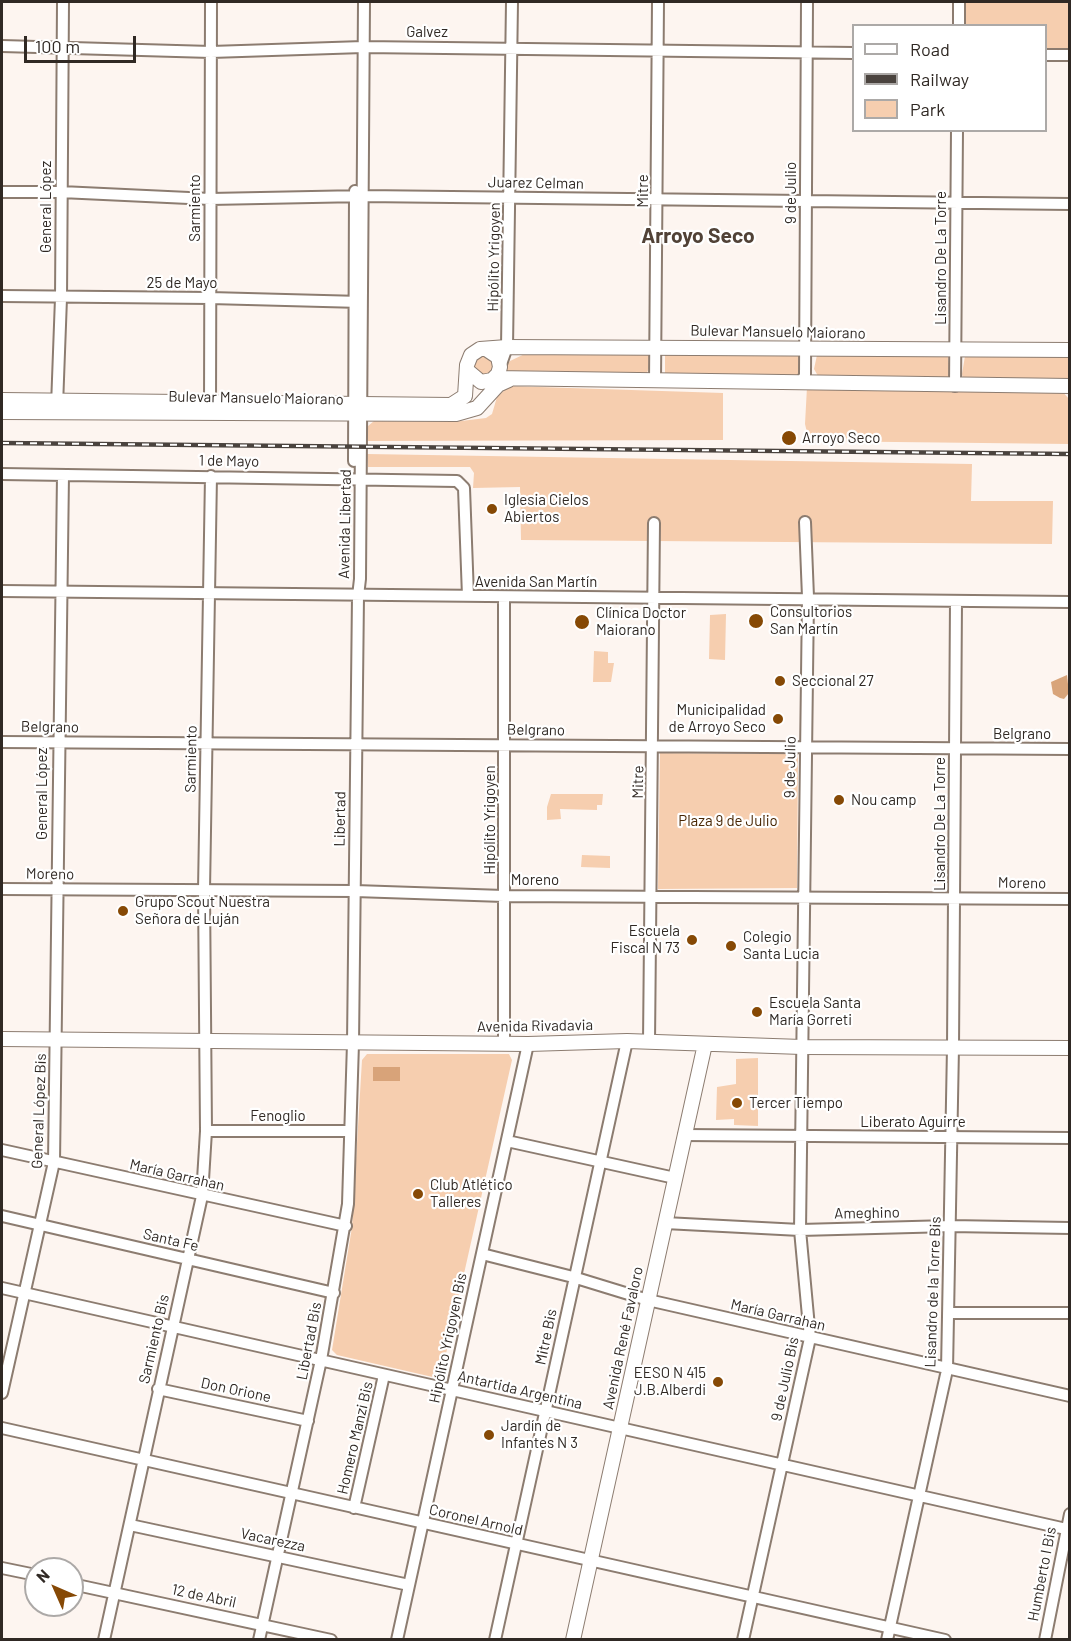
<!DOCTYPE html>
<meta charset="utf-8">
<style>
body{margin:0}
#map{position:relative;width:1071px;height:1641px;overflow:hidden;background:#fdf5f0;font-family:Barlow,sans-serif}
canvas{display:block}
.frame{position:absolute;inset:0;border:3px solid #302924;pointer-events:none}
.legend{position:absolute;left:852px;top:24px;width:195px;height:108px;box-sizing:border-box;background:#fff;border:2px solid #aca9a7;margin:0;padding:8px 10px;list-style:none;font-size:18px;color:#302924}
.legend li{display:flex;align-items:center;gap:12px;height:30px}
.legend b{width:30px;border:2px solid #aca9a7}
.north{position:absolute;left:24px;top:1557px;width:60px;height:60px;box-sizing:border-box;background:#fff;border:2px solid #aca9a7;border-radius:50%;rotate:315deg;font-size:16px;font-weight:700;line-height:24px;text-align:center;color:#302924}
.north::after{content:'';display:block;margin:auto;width:21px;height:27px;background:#864905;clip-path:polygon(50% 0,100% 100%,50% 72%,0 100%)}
.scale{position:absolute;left:24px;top:36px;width:112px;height:27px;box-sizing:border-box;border:3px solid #302924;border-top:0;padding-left:8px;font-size:18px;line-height:21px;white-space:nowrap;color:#302924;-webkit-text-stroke:4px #fff;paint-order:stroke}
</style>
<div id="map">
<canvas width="1071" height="1641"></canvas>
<div class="frame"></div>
<ul class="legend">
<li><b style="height:8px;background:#fff"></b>Road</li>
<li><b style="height:8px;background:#4a433e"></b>Railway</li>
<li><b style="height:16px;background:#f6ceaf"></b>Park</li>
</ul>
<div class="north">N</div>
<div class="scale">100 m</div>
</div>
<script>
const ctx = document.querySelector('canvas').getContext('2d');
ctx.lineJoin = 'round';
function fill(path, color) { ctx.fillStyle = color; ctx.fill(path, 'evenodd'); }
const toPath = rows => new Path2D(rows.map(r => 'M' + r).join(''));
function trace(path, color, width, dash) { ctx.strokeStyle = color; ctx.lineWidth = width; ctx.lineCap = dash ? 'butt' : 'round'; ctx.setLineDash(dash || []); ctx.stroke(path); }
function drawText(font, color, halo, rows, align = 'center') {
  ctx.font = font + ' Barlow,sans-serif'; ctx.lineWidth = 4.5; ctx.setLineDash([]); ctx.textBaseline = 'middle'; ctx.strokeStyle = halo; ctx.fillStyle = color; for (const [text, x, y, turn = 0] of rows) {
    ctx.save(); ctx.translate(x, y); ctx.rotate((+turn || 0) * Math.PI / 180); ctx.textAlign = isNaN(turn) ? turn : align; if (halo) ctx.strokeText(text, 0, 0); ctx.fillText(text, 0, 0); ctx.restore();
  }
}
fill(toPath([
 [965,2,1069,2,1069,49,1046,49,1046,26,965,25],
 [531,351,648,353,651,363,646,375,506,372,506,366,510,361],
 [665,353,801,355,803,369,799,378,665,377],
 [1069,353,1069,382,963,379,962,374,965,356],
 [481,354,491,357,494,367,491,374,477,376,471,363],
 [817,355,948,356,951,379,818,376,814,369],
 [509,386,723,393,723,440,368,441,368,426,374,421,453,422,486,418,492,414,497,397],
 [807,387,1062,391,1069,399,1069,444,809,441,805,424],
 [367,454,972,464,971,501,1053,501,1052,544,521,540,520,487,473,488,474,473,470,467,368,467],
 [726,614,725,660,709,659,710,615],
 [594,651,608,652,608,663,614,663,611,682,593,682],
 [660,753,798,754,797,888,658,889],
 [551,794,603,794,602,805,597,805,597,810,560,809,561,819,547,820,547,807],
 [582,855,610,856,610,868,581,867],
 [367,1054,509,1054,512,1060,441,1376,437,1378,337,1355,332,1350,352,1227,362,1060],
 [758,1058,758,1126,734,1125,734,1119,716,1120,717,1087,736,1084,736,1059]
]), '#f6ceaf');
fill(toPath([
 [1067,675,1069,693,1064,699,1060,698,1053,694,1051,682]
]), '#d8a47a');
fill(toPath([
 [373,1067,400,1067,400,1081,373,1081]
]), '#d8a379');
const minor = toPath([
 [959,26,959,2],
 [2,46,211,52,363,47,854,53],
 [1046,55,1070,55],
 [2,192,61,192,210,199,363,196,1070,204],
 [2,296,210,298,361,302],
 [500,367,507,347,512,2],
 [655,381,658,2],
 [801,383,805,375,807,2],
 [955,386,957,130],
 [57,406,61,298,63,2],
 [210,407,211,2],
 [354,461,355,191],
 [2,474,457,481,464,488,468,596],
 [2,591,1070,602],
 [2,742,1070,749],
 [2,889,355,891,504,896,1070,899],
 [649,1042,654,523],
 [504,1043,504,597],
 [206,1131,350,1131],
 [684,1135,1070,1138],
 [507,1141,675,1178],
 [2,1150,346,1226],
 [2,1216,334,1293],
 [665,1223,800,1230,950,1226,1070,1228],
 [482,1254,573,1277,648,1300,1070,1396],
 [2,1288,1066,1529],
 [948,1313,1070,1313],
 [158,1389,308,1421],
 [2,1393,54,1162,63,475],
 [2,1428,945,1640],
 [354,1508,384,1375],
 [130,1525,409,1585],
 [2,1568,36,1575],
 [72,1584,331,1640],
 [104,1640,202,1196,206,1131,204,890,211,476],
 [259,1640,321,1360,348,1204,353,1043,358,596,360,579,364,2],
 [397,1640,528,1044],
 [495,1640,627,1041],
 [743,1640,810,1338,800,1230,808,597,805,522],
 [887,1640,947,1370,953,1047,956,601],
 [1045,1640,1070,1514]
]);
const major = toPath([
 [468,371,481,382,492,380,498,374,500,367,498,357,486,349],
 [494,378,1070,386],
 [2,400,451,405,465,396,467,365,471,355,480,349,507,347,1070,350],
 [2,412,456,414,477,408,498,385,509,380],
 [2,1039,528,1044,627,1041,802,1047,1070,1048],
 [573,1640,705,1044]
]);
trace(minor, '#8c7c70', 14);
trace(major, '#8c7c70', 16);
trace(minor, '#fff', 10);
trace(major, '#fff', 14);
const rail = toPath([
 [2,443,1070,454]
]);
trace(rail, '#4a433e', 4.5);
trace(rail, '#fff', 2, [7]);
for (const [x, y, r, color] of [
 [789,438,8,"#864905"],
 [492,509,6,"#864905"],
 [756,621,8,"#864905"],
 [582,622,8,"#864905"],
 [780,681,6,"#864905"],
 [778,719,6,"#864905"],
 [839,800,6,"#864905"],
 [123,911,6,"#864905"],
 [692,940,6,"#864905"],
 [731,946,6,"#864905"],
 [757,1012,6,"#864905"],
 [737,1103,6,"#864905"],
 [418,1194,6,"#864905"],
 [718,1382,6,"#864905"],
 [489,1435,6,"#864905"]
]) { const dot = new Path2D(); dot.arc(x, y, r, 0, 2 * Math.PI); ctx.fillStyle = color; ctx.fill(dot); trace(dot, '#fff', 2); }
drawText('15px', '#302924', '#fff', [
 ["Galvez",427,32],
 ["Juarez Celman",536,183,1],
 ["Mitre",643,191,-90],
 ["9 de Julio",791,193,-90],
 ["General López",46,207,-90],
 ["Sarmiento",195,208,-90],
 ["Hipólito Yrigoyen",494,257,-89],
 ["Lisandro De La Torre",941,258,-90],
 ["25 de Mayo",182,283],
 ["Bulevar Mansuelo Maiorano",778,332,1],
 ["Bulevar Mansuelo Maiorano",256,398,1],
 ["1 de Mayo",229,461,1],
 ["Avenida Libertad",345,524,-89],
 ["Avenida San Martín",536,582],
 ["Belgrano",50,727,1],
 ["Belgrano",536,730,1],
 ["Belgrano",1022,734],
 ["Sarmiento",191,759,-89],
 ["9 de Julio",790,767,-89],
 ["Mitre",638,782,-89],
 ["General López",42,794,-90],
 ["Libertad",340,819,-89],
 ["Hipólito Yrigoyen",490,820,-90],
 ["Lisandro De La Torre",940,824,-90],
 ["Moreno",50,874,1],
 ["Moreno",535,880],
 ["Moreno",1022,883,1],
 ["Avenida Rivadavia",535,1026,-1],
 ["General López Bis",39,1111,-88],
 ["Fenoglio",278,1116],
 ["Liberato Aguirre",913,1122],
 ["María Garrahan",177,1175,13],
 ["Ameghino",867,1213,-1],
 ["Santa Fe",171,1240,13],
 ["Lisandro de la Torre Bis",933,1292,-88],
 ["María Garrahan",778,1315,13],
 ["Mitre Bis",546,1337,-78],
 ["Hipólito Yrigoyen Bis",448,1338,-78],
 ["Avenida René Favaloro",623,1338,-78],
 ["Sarmiento Bis",154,1339,-77],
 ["Libertad Bis",309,1341,-79],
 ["9 de Julio Bis",785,1379,-78],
 ["Don Orione",236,1390,12],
 ["Antartida Argentina",520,1390,13],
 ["Homero Manzi Bis",355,1438,-77],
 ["Coronel Arnold",476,1520,13],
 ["Vacarezza",273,1540,12],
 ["Humberto I Bis",1042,1574,-79],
 ["12 de Abril",204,1596,12]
]);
drawText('15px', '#302924', '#fff', [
 ["Arroyo Seco",802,438],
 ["Iglesia Cielos",504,500],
 ["Abiertos",504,517],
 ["Consultorios",770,612],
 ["San Martín",770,629],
 ["Clínica Doctor",596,613],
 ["Maiorano",596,630],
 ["Seccional 27",792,681],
 ["Municipalidad",766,710,"right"],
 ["de Arroyo Seco",766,727,"right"],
 ["Nou camp",851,800],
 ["Grupo Scout Nuestra",135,902],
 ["Señora de Luján",135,919],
 ["Escuela",680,931,"right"],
 ["Fiscal N 73",680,948,"right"],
 ["Colegio",743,937],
 ["Santa Lucia",743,954],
 ["Escuela Santa",769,1003],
 ["María Gorreti",769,1020],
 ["Tercer Tiempo",749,1103],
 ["Club Atlético",430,1185],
 ["Talleres",430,1202],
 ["EESO N 415",706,1373,"right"],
 ["J.B.Alberdi",706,1390,"right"],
 ["Jardín de",501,1426],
 ["Infantes N 3",501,1443]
], 'left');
drawText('15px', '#492704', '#fff', [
 ["Plaza 9 de Julio",728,821]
]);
drawText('bold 21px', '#514237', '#fff', [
 ["Arroyo Seco",698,236]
]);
</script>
